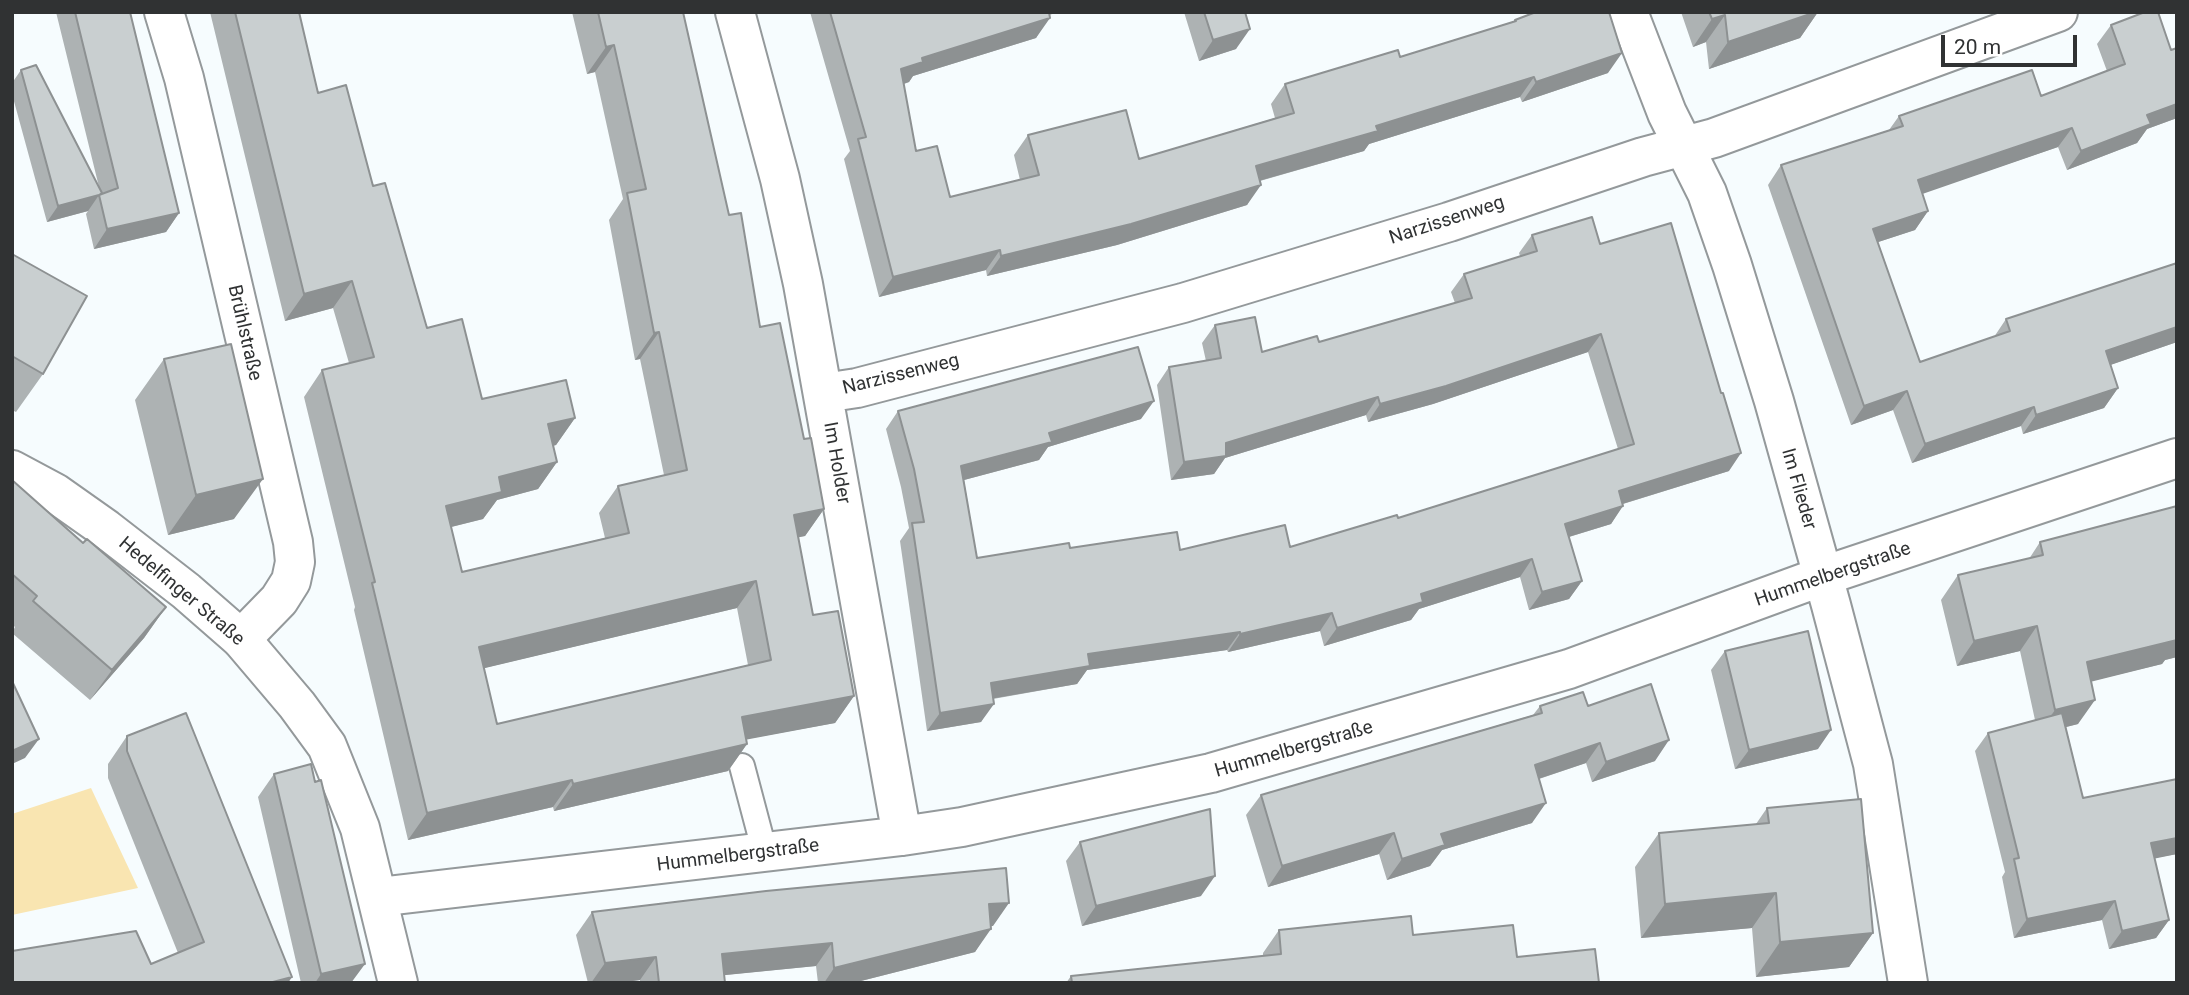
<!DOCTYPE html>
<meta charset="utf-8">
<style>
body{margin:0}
#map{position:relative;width:2189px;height:995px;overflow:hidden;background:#f6fcfe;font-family:Roboto,sans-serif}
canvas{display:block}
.frame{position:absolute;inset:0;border:14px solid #303233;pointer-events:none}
.scale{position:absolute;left:1941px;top:35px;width:136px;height:32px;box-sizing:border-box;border:4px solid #303233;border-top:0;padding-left:9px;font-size:21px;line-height:24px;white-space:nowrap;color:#303233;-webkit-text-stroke:5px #fff;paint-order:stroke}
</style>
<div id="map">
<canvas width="2189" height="995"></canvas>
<div class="frame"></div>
<div class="scale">20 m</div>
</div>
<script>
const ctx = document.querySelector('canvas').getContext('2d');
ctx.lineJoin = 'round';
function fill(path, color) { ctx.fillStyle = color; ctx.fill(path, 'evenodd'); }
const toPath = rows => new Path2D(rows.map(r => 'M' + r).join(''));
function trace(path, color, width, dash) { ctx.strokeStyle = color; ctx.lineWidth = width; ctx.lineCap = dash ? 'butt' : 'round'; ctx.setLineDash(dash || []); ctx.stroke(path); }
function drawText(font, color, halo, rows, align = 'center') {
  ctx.font = font + ' Roboto,sans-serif'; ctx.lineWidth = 5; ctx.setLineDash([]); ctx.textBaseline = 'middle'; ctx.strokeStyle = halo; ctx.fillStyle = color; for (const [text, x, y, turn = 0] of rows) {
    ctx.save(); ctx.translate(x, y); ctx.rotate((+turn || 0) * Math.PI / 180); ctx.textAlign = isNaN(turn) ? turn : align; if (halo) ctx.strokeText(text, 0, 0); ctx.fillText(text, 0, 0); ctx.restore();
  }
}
fill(toPath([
 [91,788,138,888,12,915,12,814]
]), '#f9e5b1');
const lane = toPath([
 [742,766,765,853]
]);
const street = toPath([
 [164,12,184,78,293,542,295,562,291,581,279,600,241,639],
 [735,12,780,179,803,284,902,836],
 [1628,12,1667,113,1707,193,1732,265,1774,401,1831,605,1873,764,1908,983],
 [824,393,857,388,1183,303,1449,222,1643,157,1714,138,2058,12],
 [378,897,902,836,962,827,1211,773,1569,669,1823,576,2177,458]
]);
const secondary = toPath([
 [12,470,55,493,106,529,186,591,241,639,297,705,327,746,360,828,398,983]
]);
trace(lane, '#94999b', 28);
trace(street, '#94999b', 42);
trace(secondary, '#94999b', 42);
trace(lane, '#fff', 24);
trace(street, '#fff', 38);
trace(secondary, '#fff', 38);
fill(toPath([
 [56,12,130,12,179,213,166,232,94,249,86,214,88,211,47,222,12,94,12,83,21,70,99,187],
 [210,12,299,12,318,93,373,186,427,328,482,399,575,418,556,445,553,446,557,462,538,489,497,500,483,519,451,527,462,572,605,538,599,513,618,486,664,475,640,359,635,360,609,220,623,199,595,72,587,74,572,12,683,12,729,215,760,327,804,439,824,509,805,536,798,537,813,615,854,696,835,723,746,739,747,744,728,771,554,811,553,807,408,840,354,610,355,607,304,397,322,370,349,363,333,308,285,321],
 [737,608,748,665,497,724,484,668],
 [810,12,1059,12,1049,15,1036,38,913,76,909,82,904,84,916,151,950,197,1020,180,1014,155,1028,135,1139,159,1275,118,1271,104,1285,84,1400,57,1513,22,1515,20,1528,15,1527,12,1609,12,1608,73,1522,102,1520,97,1369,144,1364,151,1260,181,1247,205,1117,245,987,276,986,270,879,297,844,159,850,151],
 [1184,12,1245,12,1236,49,1199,61],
 [1681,12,1818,12,1800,38,1709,69,1706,42,1693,47],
 [2111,25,2171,50,2177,48,2177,118,2147,129,2137,143,2067,170,2058,147,1922,193,1928,211,1915,230,1878,242,1920,362,1994,337,2006,319,2177,342,2110,365,2118,388,2104,408,2023,434,2021,426,1912,463,1893,410,1851,425,1768,185,1781,165,1889,130,1899,116,2041,96,2107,71,2097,44],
 [1532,235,1600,244,1729,471,1623,504,1611,524,1569,537,1582,581,1569,599,1529,610,1520,577,1419,609,1411,620,1324,646,1320,631,1228,652,1227,650,1087,670,1077,684,993,699,981,722,927,731,900,541,909,528,901,487,886,429,898,411,1141,419,1048,447,1039,460,964,480,977,558,1070,548,1180,550,1290,547,1398,518,1618,449,1588,352,1433,404,1368,422,1366,415,1225,458,1214,474,1171,480,1157,385,1169,367,1206,361,1202,343,1215,325,1262,352,1319,342,1455,303,1451,292,1464,274,1520,256,1519,253],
 [12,254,43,374,16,412,12,410],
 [164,359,234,519,168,535,135,400],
 [12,480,83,543,166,607,144,638,90,700,12,633,15,627,12,624],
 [2177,506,2177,657,2165,660,2162,664,2091,681,2078,724,2066,727,2083,798,2177,779,2177,854,2154,858,2169,920,2156,938,2109,949,2102,920,2014,938,2002,877,2005,872,1975,751,1988,733,2035,720,2020,651,1957,666,1941,600,1958,575,2029,559,2040,542],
 [1725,651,1818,749,1735,769,1711,670],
 [1540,706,1588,706,1655,761,1592,782,1586,763,1539,779,1532,823,1442,850,1430,866,1387,880,1379,854,1268,887,1246,815,1261,795,1533,715],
 [127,736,288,983,151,964,178,953,108,778,108,764],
 [274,774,351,983,301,983,258,797],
 [1767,808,1873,933,1849,967,1756,977,1752,928,1641,938,1635,867,1659,833,1756,824],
 [1080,842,1201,896,1082,926,1066,861],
 [592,912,993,926,991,926,975,952,853,983,818,983,816,966,724,975,725,983,640,983,640,980,618,983,588,983,576,935],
 [1279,930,1413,935,1517,957,1599,983,1066,983,1071,976,1263,956,1263,953]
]), '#adb2b3');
fill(toPath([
 [1816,12,1818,12,1800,38,1709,69,1728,42],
 [1725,15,1706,42,1693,47,1712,19],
 [1050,18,1036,38,913,76,909,82,887,89,901,69,922,58],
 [1250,29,1236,49,1199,61,1213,40],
 [614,45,595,72,587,74,606,47],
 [1622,53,1608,73,1522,102,1536,82],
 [1534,77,1520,97,1369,144,1364,151,1241,186,1256,166,1376,126],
 [2177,104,2177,118,2147,129,2137,143,2067,170,2081,151,2147,115],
 [2072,128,2058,147,1905,200,1918,180],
 [1261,185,1247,205,1117,245,987,276,1001,256],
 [99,195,88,211,47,222,58,206],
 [1928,211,1915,230,1860,248,1873,229],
 [179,213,166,232,94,249,107,229],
 [1000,250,986,270,879,297,893,277],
 [352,281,333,308,285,321,304,294],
 [2177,327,2177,342,2093,371,2106,351],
 [659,332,640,359,635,360,654,333],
 [1601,334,1588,352,1433,404,1368,422,1380,404],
 [2118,388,2104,408,2023,434,2036,415],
 [1907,391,1893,410,1851,425,1864,406],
 [1378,397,1366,415,1225,458,1214,474,1171,480,1184,462,1226,443],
 [1154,401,1141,419,1048,447,1039,460,949,484,961,466,1049,433],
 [2034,407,2021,426,1912,463,1925,444],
 [575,418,556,445,529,451,548,424],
 [1741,453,1729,471,1606,509,1619,491],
 [557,462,538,489,497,500,483,519,427,533,446,506,499,477],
 [263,479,234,519,168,535,196,495],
 [1623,506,1611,524,1552,542,1565,524],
 [824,509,805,536,775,542,794,515],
 [1532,559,1520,577,1419,609,1411,620,1324,646,1337,628,1421,594],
 [756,581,737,608,460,674,479,647],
 [1582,581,1569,599,1529,610,1542,592],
 [166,607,144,638,90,700,112,670],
 [1332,613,1320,631,1228,652,1240,634],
 [2037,626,2020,651,1957,666,1974,641],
 [1240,632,1227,650,1087,670,1077,684,978,701,991,683,1088,654],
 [2177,639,2177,657,2165,660,2162,664,2070,687,2087,662],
 [854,696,835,723,723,744,742,717],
 [2095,700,2078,724,2038,734,2055,710],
 [994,704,981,722,927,731,940,713],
 [1831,730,1818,749,1735,769,1749,750],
 [39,739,25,758,12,764,12,751],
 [1669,740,1655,761,1592,782,1606,762],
 [1600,743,1586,763,1520,785,1535,765],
 [747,744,728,771,554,811,573,784],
 [572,780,553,807,408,840,427,813],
 [1546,803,1532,823,1442,850,1430,866,1387,880,1402,859,1441,834],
 [1394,833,1379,854,1268,887,1282,866],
 [2177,838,2177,854,2138,862,2151,843],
 [1215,876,1201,896,1082,926,1096,906],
 [1776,893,1752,928,1641,938,1665,904],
 [2115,901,2102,920,2014,938,2027,919],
 [1009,903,993,926,973,927,989,904],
 [2169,920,2156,938,2109,949,2122,931],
 [991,929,975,952,853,983,824,983,834,968],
 [1873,933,1849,967,1756,977,1780,942],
 [832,943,816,966,706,977,722,954],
 [656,957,640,980,618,983,591,983,605,963],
 [365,964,351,983,315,983,321,974],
 [292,977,288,983,269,983]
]), '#8d9192');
const building = toPath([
 [75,12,130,12,179,213,107,229,99,195,118,188,75,12],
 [235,12,299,12,318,93,346,85,373,186,385,183,427,328,462,319,482,399,566,380,575,418,548,424,557,462,499,477,502,492,446,506,462,572,629,533,618,486,687,470,659,332,654,333,627,193,646,189,614,45,606,47,598,12,683,12,729,215,741,213,760,327,780,323,804,439,811,438,824,509,794,515,813,615,838,611,854,696,742,717,747,744,573,784,572,780,427,813,372,583,375,582,322,370,374,357,352,281,304,294,235,12],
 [756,581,771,660,497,724,479,647,756,581],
 [830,12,1049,12,1050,18,922,58,923,62,901,69,916,151,937,146,950,197,1039,175,1028,135,1126,110,1139,159,1294,113,1285,84,1398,50,1400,57,1516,21,1515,20,1536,12,1609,12,1622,53,1536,82,1534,77,1376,126,1378,131,1256,166,1261,185,1131,224,1001,256,1000,250,893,277,858,139,866,137,830,12],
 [1204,12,1245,12,1250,29,1213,40,1204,12],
 [1709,12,1816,12,1728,42,1725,15,1712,19,1709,12],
 [2145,12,2158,12,2171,50,2177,48,2177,104,2147,115,2151,124,2081,151,2072,128,1918,180,1928,211,1873,229,1920,362,2010,331,2006,319,2177,263,2177,327,2106,351,2118,388,2036,415,2034,407,1925,444,1907,391,1864,406,1781,165,1903,126,1899,116,2032,70,2041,96,2125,64,2111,25,2145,12],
 [36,65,102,193,99,195,58,206,21,70,36,65],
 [1592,217,1600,244,1671,223,1721,393,1723,393,1741,453,1619,491,1623,506,1565,524,1582,581,1542,592,1532,559,1421,594,1423,602,1337,628,1332,613,1240,634,1240,632,1088,654,1090,666,991,683,994,704,940,713,912,523,924,522,914,469,898,411,1138,347,1154,401,1049,433,1052,442,961,466,977,558,1069,543,1070,548,1177,532,1180,550,1285,525,1290,547,1397,515,1398,518,1634,444,1601,334,1446,386,1380,404,1378,397,1226,443,1226,456,1184,462,1169,367,1221,358,1215,325,1255,317,1262,352,1317,336,1319,342,1472,298,1464,274,1537,251,1532,235,1592,217],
 [12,254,87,296,43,374,12,356,12,254],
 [231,344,263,479,196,495,164,359,231,344],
 [12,480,83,543,87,539,166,607,112,670,33,601,37,596,12,574,12,480],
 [2177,506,2177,640,2087,662,2095,700,2055,710,2037,626,1974,641,1958,575,2043,555,2040,542,2177,506],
 [1808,631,1831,730,1749,750,1725,651,1808,631],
 [12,681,39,739,12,751,12,681],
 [1651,684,1669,740,1606,762,1600,743,1535,765,1546,803,1441,834,1445,845,1402,859,1394,833,1282,866,1261,795,1542,713,1540,706,1583,692,1588,706,1651,684],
 [186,713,292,977,269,983,12,983,12,951,136,931,151,964,204,942,127,751,127,736,186,713],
 [2062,713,2083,798,2177,779,2177,838,2151,843,2169,920,2122,931,2115,901,2027,919,2014,859,2019,858,1988,733,2062,713],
 [311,764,315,782,321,780,365,964,321,974,274,774,311,764],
 [1861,799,1873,933,1780,942,1776,893,1665,904,1659,833,1769,823,1767,808,1861,799],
 [1210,809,1215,876,1096,906,1080,842,1210,809],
 [1006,868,1009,903,989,904,991,929,834,968,832,943,722,954,725,983,659,983,656,957,605,963,592,912,766,891,1006,868],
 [1411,916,1413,935,1513,925,1517,957,1595,949,1599,983,1072,983,1071,976,1281,954,1279,930,1411,916]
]);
fill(building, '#c9cfd0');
trace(building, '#8d9192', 2);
drawText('19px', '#303233', '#fff', [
 ["Narzissenweg",1447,221,-18],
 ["Brühlstraße",244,333,77],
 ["Narzissenweg",901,375,-14],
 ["Im Holder",836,463,80],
 ["Im Flieder",1798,489,74],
 ["Hummelbergstraße",1833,575,-19],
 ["Hedelfinger Straße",181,592,40],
 ["Hummelbergstraße",1294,750,-16],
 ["Hummelbergstraße",738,856,-7]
]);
</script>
